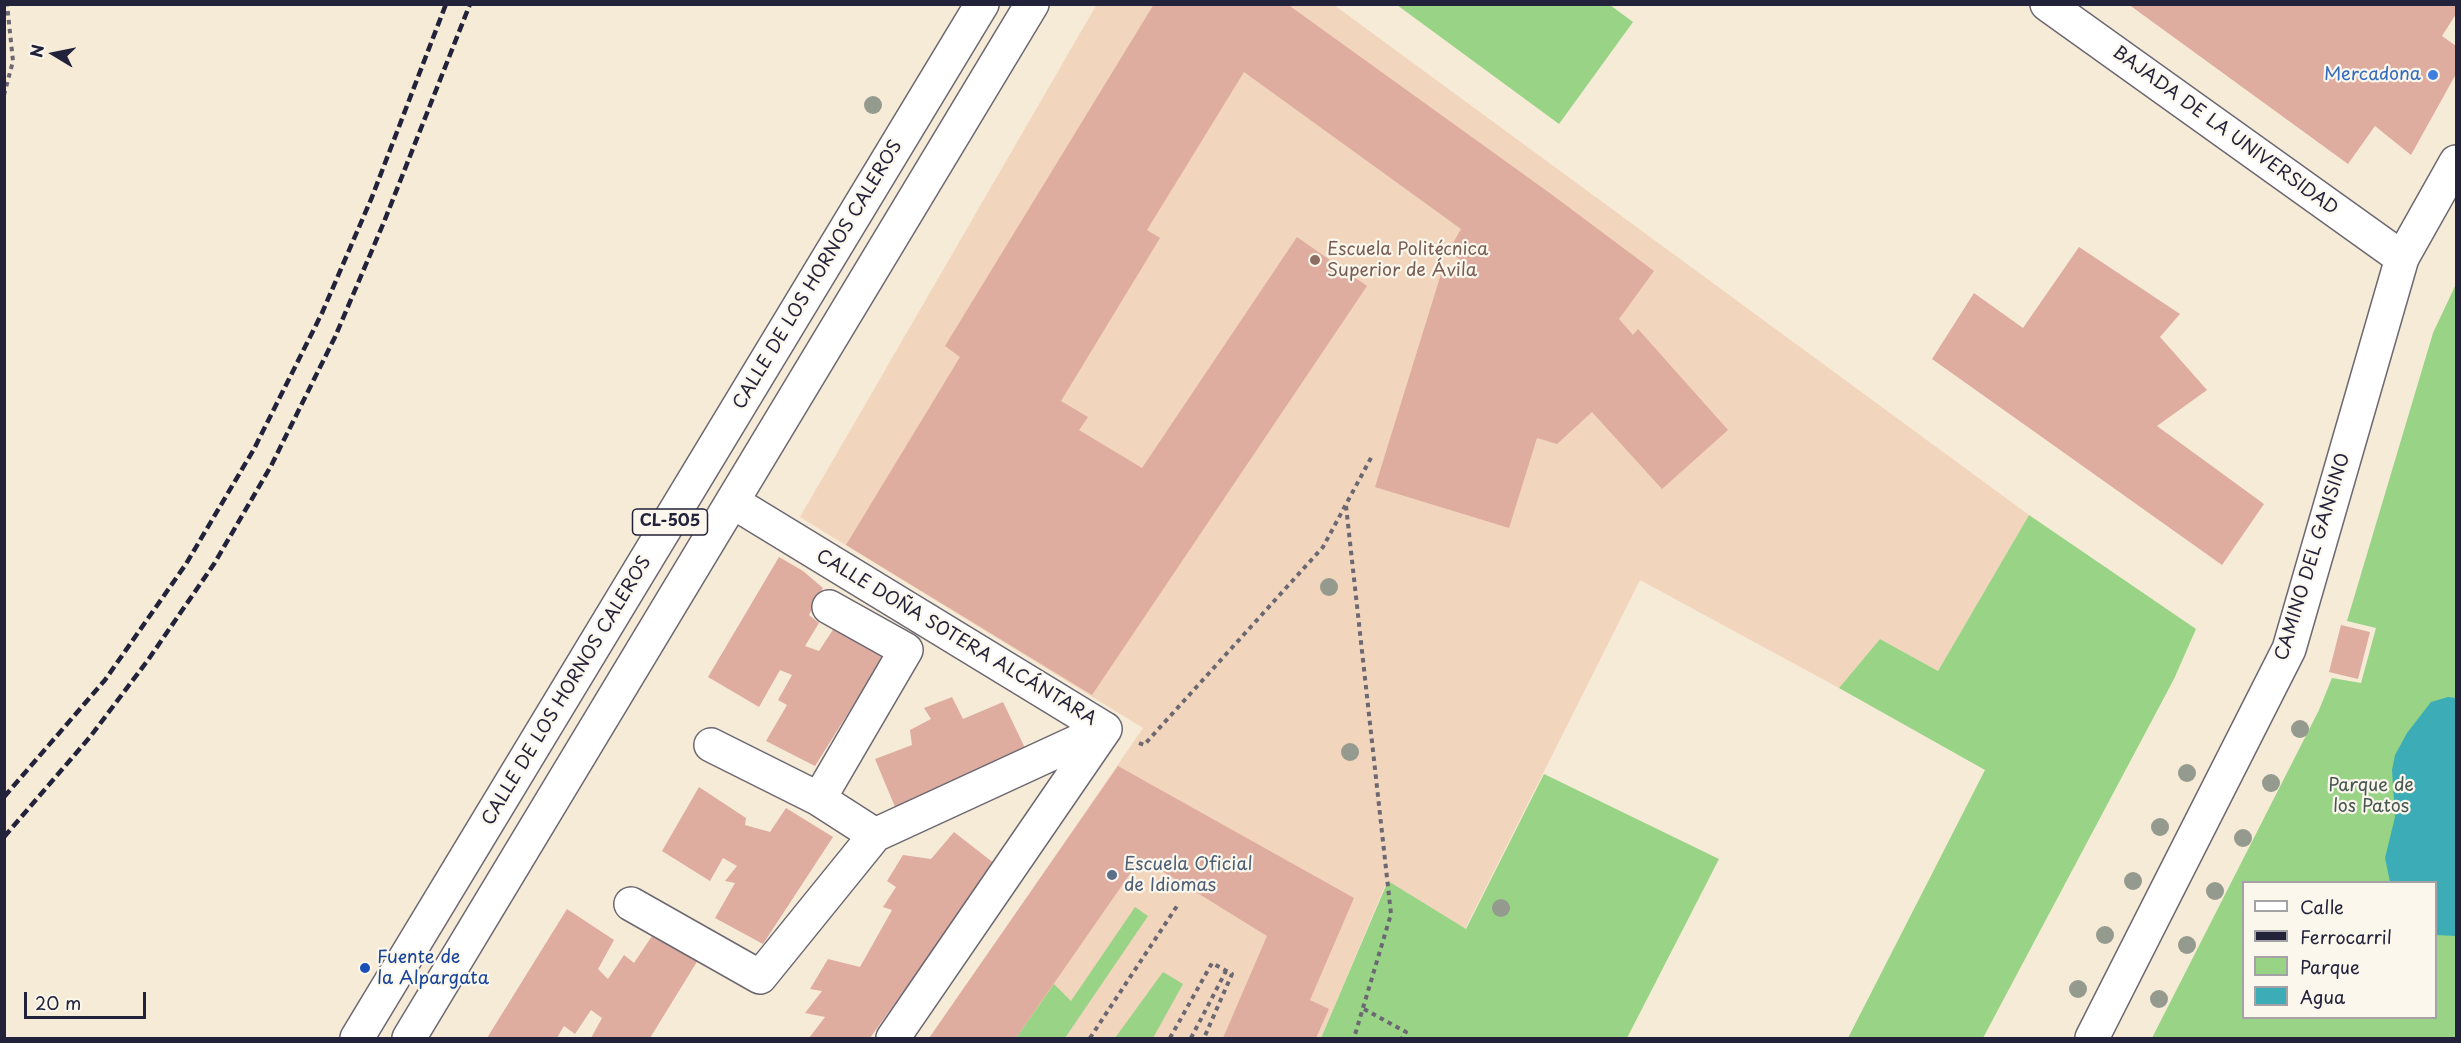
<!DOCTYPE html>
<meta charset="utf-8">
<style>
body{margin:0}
#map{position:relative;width:2461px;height:1043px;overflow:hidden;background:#f6ebd7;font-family:"Playpen Sans",sans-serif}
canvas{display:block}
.frame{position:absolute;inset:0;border:6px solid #22223b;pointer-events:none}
.legend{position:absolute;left:2242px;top:881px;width:195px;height:138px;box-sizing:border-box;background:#fbf7ec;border:2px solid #a4a2a5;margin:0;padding:8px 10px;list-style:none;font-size:18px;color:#22223b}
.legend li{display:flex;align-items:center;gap:12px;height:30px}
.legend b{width:30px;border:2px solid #a4a2a5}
.north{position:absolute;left:24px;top:24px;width:60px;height:60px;-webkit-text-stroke:4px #fbf7ec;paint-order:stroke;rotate:280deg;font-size:16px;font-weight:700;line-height:24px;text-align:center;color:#22223b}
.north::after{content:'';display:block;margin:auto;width:21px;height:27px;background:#22223b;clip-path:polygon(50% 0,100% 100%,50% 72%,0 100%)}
.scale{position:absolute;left:24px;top:992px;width:122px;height:27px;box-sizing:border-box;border:3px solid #22223b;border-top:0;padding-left:8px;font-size:18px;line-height:21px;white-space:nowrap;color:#22223b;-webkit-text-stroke:4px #fbf7ec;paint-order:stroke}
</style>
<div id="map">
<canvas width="2461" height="1043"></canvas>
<div class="frame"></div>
<ul class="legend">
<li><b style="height:8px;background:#fff"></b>Calle</li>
<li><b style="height:8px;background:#22223b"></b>Ferrocarril</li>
<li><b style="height:16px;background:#99d386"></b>Parque</li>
<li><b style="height:16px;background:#3cadb6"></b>Agua</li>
</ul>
<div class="north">N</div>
<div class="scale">20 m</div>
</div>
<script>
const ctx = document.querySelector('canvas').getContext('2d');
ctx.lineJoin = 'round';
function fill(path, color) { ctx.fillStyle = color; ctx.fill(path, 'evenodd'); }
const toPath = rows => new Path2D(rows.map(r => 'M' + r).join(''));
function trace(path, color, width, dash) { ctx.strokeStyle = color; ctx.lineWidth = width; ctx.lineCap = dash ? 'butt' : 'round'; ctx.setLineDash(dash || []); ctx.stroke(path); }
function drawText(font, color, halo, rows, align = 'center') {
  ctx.font = font + ' "Playpen Sans",sans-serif'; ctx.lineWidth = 4.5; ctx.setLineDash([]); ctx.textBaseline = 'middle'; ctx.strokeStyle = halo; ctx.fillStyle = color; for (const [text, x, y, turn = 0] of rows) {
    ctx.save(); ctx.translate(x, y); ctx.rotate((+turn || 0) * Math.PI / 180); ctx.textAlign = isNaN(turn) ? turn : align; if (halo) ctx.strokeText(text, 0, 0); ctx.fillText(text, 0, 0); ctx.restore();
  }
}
fill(toPath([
 [1097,4,1334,5,2029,515,1938,671,1880,639,1839,688,1640,580,1465,929,1387,881,1321,1038,930,1038,1143,728,800,517]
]), '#f2d5bd');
fill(toPath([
 [1397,5,1610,5,1633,22,1559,124],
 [2456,284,2456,1038,2152,1038,2319,710,2332,678,2361,683,2376,628,2347,621,2433,333],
 [2244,882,2436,882,2436,1018,2244,1018],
 [2029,515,2196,629,2174,679,1983,1038,1848,1038,1985,770,1839,688,1880,639,1938,671],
 [1544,774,1719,859,1627,1038,1321,1038,1388,881,1466,929],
 [1135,907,1148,916,1065,1038,1016,1038,1054,984,1071,1001],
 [1163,972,1183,984,1153,1038,1115,1038]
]), '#99d386');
fill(toPath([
 [2448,697,2456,698,2455,936,2436,935,2436,882,2390,882,2385,858,2395,817,2392,770,2395,755,2407,733,2431,702]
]), '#3cadb6');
fill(toPath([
 [1154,4,1287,4,1551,194,1654,271,1619,319,1633,335,1638,329,1728,430,1662,489,1592,412,1557,444,1537,438,1509,528,1375,487,1441,274,1452,278,1461,260,1448,252,1461,229,1244,72,1147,230,1160,238,1061,401,1088,417,1079,430,1142,468,1297,237,1367,286,1092,695,846,545,960,357,945,346],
 [2128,4,2456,4,2456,14,2442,36,2456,46,2456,74,2411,155,2375,126,2348,164],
 [2079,247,2180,314,2160,337,2207,390,2157,426,2264,504,2222,565,1932,359,1974,293,2023,328],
 [779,557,803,571,823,588,809,615,819,623,805,646,819,651,838,622,886,653,815,766,766,741,787,705,778,700,792,675,780,670,759,707,708,677],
 [2341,625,2370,632,2358,679,2329,672],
 [952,697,963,719,1003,702,1025,748,895,807,875,759,912,745,910,730,931,719,924,708],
 [1118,766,1354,898,1310,1000,1329,1009,1316,1038,1223,1038,1267,936,1141,858,1016,1038,929,1038],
 [699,787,746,818,745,825,770,832,786,808,833,837,763,944,715,918,735,883,725,881,737,866,723,858,710,881,662,851],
 [954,832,995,864,870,1038,809,1038,825,1017,805,1013,822,991,810,989,828,959,860,967,892,910,883,907,896,887,887,881,903,855,931,859],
 [567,909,614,940,598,969,608,979,624,955,634,963,654,933,698,960,650,1038,591,1038,602,1018,591,1010,575,1034,564,1026,557,1038,487,1038]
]), '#dfaca0');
const minor = toPath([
 [2047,4,2402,258],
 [733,502,1105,729,893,1038],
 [711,745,819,799,875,835,1105,729],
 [819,799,906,650,829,607],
 [631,904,760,977,875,835]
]);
const tertiary = toPath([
 [2092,1038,2289,649,2402,258,2456,162]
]);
const primary = toPath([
 [357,1038,982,4],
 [409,1038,1032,4]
]);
trace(minor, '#6c6872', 36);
trace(tertiary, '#6c6872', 36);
trace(primary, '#6c6872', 36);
trace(toPath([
 [4,95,13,61,7,4],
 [1346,506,1391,914,1354,1038],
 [1139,743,1144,745,1323,547,1372,456],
 [1364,1009,1406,1032,1402,1038],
 [1090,1038,1179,903],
 [1170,1038,1212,963,1232,974,1204,1038],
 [1191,1038,1226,971]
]), '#6c6872', 4, [4.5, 4.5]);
trace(minor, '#fff', 33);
trace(tertiary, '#fff', 33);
trace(primary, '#fff', 33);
trace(toPath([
 [4,797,105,680,186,564,254,449,322,313,372,197,446,4],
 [4,837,90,737,148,660,214,564,271,466,335,337,384,222,470,4]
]), '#22223b', 4.5, [9, 4.5]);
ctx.fillStyle = '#959a8e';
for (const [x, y] of [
 [873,105],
 [1329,587],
 [2300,729],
 [1350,752],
 [2187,773],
 [2271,783],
 [2160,827],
 [2243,838],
 [2133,881],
 [2215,891],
 [1501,908],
 [2105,935],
 [2187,945],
 [2078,989],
 [2159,999]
]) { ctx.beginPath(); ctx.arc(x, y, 9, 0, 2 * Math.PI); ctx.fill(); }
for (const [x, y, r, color] of [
 [2433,75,6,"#3f7fe0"],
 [1315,260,6,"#8d6e63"],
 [1112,875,6,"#5c6f8a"],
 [365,968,6,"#1a4fb4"]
]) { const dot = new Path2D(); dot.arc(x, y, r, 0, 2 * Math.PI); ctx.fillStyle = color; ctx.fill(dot); trace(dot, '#fbf7ec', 2); }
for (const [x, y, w] of [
 [670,522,75]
]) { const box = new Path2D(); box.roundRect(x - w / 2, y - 13, w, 26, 4.5); ctx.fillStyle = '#fbf7ec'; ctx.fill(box); trace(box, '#22223b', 1.5); }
drawText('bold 16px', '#22223b', null, [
 ["CL-505",670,522]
]);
drawText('18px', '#366cbe', '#fbf7ec', [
 ["Mercadona",2421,75]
], 'right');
drawText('18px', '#22223b', '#fbf7ec', [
 ["BAJADA DE LA UNIVERSIDAD",2225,131,36],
 ["CALLE DE LOS HORNOS CALEROS",818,275,-59],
 ["CAMINO DEL GANSINO",2313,557,-73],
 ["CALLE DOÑA SOTERA ALCÁNTARA",956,638,31],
 ["CALLE DE LOS HORNOS CALEROS",567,691,-59]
]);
drawText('18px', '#785e54', '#fbf7ec', [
 ["Escuela Politécnica",1327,250],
 ["Superior de Ávila",1327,271]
], 'left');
drawText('18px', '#465752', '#fbf7ec', [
 ["Parque de",2371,786],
 ["los Patos",2371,807]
]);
drawText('18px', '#4e5e75', '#fbf7ec', [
 ["Escuela Oficial",1124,865],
 ["de Idiomas",1124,886]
], 'left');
drawText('18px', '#164399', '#fbf7ec', [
 ["Fuente de",377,958],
 ["la Alpargata",377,979]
], 'left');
</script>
